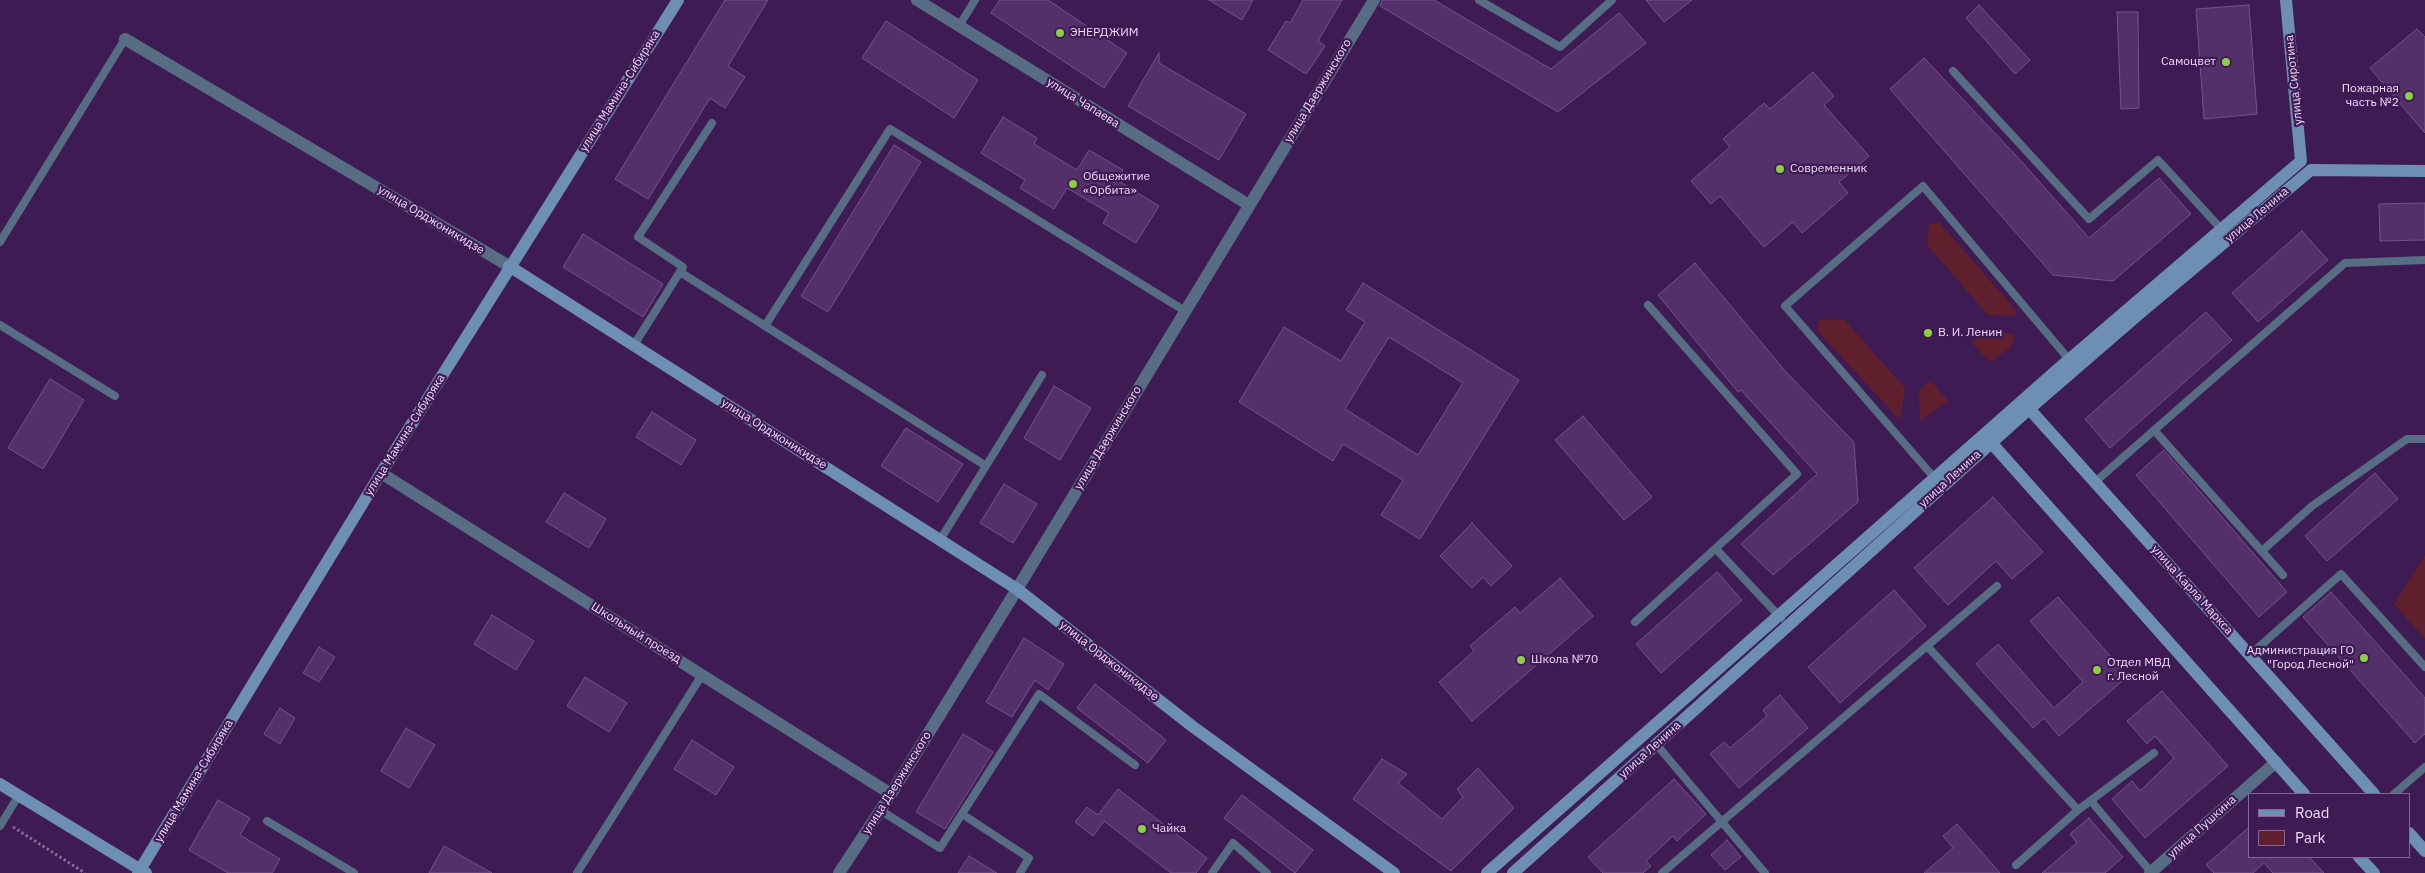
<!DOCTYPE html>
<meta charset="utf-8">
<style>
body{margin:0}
#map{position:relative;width:2425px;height:873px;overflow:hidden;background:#3e1b52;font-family:"IBM Plex Sans",sans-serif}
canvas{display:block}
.legend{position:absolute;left:2248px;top:793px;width:162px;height:65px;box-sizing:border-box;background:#3e1b52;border:1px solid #856896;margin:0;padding:6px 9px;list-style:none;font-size:15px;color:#efdbfd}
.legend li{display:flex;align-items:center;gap:10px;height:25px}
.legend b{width:25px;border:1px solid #856896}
</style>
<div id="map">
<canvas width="2425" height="873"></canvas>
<ul class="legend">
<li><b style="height:6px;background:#6e8fb4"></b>Road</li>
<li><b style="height:14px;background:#5f1f2c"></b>Park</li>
</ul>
</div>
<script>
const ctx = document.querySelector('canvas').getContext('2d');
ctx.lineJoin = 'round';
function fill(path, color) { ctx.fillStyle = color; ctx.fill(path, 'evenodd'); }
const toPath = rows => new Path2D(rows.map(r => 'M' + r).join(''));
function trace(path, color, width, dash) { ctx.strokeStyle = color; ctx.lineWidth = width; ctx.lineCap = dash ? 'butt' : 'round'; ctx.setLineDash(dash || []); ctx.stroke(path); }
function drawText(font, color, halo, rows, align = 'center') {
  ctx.font = font + ' "IBM Plex Sans",sans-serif'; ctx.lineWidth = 4.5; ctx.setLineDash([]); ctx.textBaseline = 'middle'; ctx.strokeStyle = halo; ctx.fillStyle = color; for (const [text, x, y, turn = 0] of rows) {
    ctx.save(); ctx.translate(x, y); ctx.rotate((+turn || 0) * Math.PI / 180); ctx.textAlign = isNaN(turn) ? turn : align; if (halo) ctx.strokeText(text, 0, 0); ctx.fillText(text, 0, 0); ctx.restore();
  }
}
fill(toPath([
 [1940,223,2015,309,2015,316,1988,315,1927,245,1929,224],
 [1819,319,1845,320,1905,388,1900,420,1817,331],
 [1985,330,2015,334,2011,347,1990,362,1972,343],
 [1931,381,1948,401,1920,421,1919,390],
 [2425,555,2425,639,2394,604]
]), '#5f1f2c');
const building = toPath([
 [725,0,768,0,728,66,745,77,725,108,710,98,648,199,615,179,725,0],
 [1000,0,1048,0,1127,53,1104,88,991,13,1000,0],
 [1209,0,1253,0,1242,20,1209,0],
 [1303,0,1342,0,1318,41,1325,46,1306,74,1268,50,1286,21,1290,23,1303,0],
 [1382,0,1434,0,1551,69,1619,13,1646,43,1558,112,1380,6,1382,0],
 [1646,0,1692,0,1664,22,1646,0],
 [1979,5,2030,60,2015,74,1966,18,1979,5],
 [2249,5,2257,114,2204,119,2196,9,2249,5],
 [2117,12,2138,12,2139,108,2121,109,2117,12],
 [886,21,978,80,954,118,862,58,886,21],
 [2417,29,2425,37,2425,133,2370,68,2417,29],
 [1159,53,1159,63,1246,114,1219,160,1128,106,1159,53],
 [1924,58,2022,162,2089,238,2159,178,2191,214,2113,281,2053,275,1890,89,1924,58],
 [1813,72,1834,96,1824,105,1869,156,1839,182,1848,193,1802,233,1793,222,1764,247,1720,196,1711,204,1691,181,1730,147,1723,139,1764,103,1770,109,1813,72],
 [1003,117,1037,138,1034,144,1077,170,1089,150,1123,170,1117,180,1159,206,1136,243,1103,223,1109,213,1067,188,1054,209,1020,188,1025,180,981,153,1003,117],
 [894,145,921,162,828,312,801,296,894,145],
 [2425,203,2425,240,2380,241,2379,204,2425,203],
 [2302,231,2328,260,2258,322,2232,293,2302,231],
 [583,234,663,284,643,317,563,267,583,234],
 [1695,263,1786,372,1854,442,1858,502,1773,575,1741,544,1817,474,1741,390,1738,392,1658,295,1695,263],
 [1363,283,1519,380,1420,539,1381,515,1403,480,1343,444,1333,461,1239,402,1284,327,1341,361,1365,322,1346,310,1363,283],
 [1389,337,1463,383,1418,455,1345,409,1389,337],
 [2206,312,2232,340,2110,448,2085,419,2206,312],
 [50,379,84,400,43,469,8,448,50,379],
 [1054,386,1091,408,1060,460,1024,438,1054,386],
 [652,412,696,440,681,465,636,437,652,412],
 [1583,416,1652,497,1624,520,1555,440,1583,416],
 [906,428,963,464,938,502,881,466,906,428],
 [2164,450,2287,592,2259,617,2136,475,2164,450],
 [2375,473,2398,499,2327,561,2305,536,2375,473],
 [1004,484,1037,504,1013,543,980,523,1004,484],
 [564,493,606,519,589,548,546,522,564,493],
 [1993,497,2043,552,2012,579,1996,561,1948,605,1914,568,1993,497],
 [1472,523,1512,566,1491,586,1483,577,1472,588,1440,556,1472,523],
 [1717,572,1742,600,1661,673,1636,644,1717,572],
 [1560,578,1593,616,1472,721,1439,682,1474,651,1470,646,1515,607,1520,613,1560,578],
 [1894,590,1926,626,1840,703,1808,667,1894,590],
 [2331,592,2425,698,2425,734,2415,743,2303,617,2331,592],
 [2058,597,2128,676,2059,736,2044,718,2033,728,1976,664,1998,644,2054,708,2083,682,2030,621,2058,597],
 [492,615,534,641,516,670,474,644,492,615],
 [1024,638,1064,664,1048,690,1035,680,1012,717,986,702,1024,638],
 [319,647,335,657,319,682,303,673,319,647],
 [585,677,627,703,609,732,567,706,585,677],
 [1095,684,1166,740,1148,763,1077,708,1095,684],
 [2162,691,2228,766,2145,838,2112,799,2132,781,2140,791,2174,758,2155,736,2147,744,2127,721,2162,691],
 [1780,695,1808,728,1739,788,1710,754,1724,742,1730,748,1767,716,1763,710,1780,695],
 [280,708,295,718,280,744,264,734,280,708],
 [406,728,435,745,409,788,381,771,406,728],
 [963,734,993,752,945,829,916,812,963,734],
 [692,740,734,767,716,795,674,769,692,740],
 [1382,759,1407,774,1398,783,1442,819,1463,797,1457,789,1478,768,1514,808,1451,871,1353,799,1382,759],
 [1674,779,1706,814,1677,841,1673,836,1646,861,1651,866,1643,873,1603,873,1588,857,1674,779],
 [1118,789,1207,858,1196,873,1171,873,1104,821,1093,836,1075,822,1087,807,1098,815,1118,789],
 [1242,795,1313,850,1295,873,1224,818,1242,795],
 [218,800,250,818,240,835,280,859,272,873,228,873,189,850,218,800],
 [2089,818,2123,857,2105,873,2042,873,2077,843,2070,834,2089,818],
 [1957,824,2000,873,1924,873,1953,848,1943,836,1957,824],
 [2249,827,2249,857,2309,857,2324,873,2273,873,2264,863,2253,873,2214,873,2206,865,2249,827],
 [1727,840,1741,857,1725,870,1711,855,1727,840],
 [444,846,492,873,429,873,444,846],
 [969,856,997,873,958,873,969,856]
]);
fill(building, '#533069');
trace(building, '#75528d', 1);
trace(toPath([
 [13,827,85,873]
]), '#866997', 3, [2.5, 2.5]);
trace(toPath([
 [1479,0,1560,47,1612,0],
 [959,26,975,0],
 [1953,71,2089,219,2158,160,2222,230],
 [0,242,125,39],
 [680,272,986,466,1042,375],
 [0,325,115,396],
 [765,326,890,129,1185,311],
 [634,345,683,267,638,237,712,123],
 [2154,430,2283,575],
 [1937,481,1785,306,1923,186,2072,363],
 [2095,482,2345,263,2425,260],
 [940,540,986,466],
 [1716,549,1781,618],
 [2262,551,2312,506,2407,439,2425,439],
 [1635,622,1797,474,1648,305],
 [1927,646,2078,810,2016,865],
 [2250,655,2341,574,2425,667],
 [1656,744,1765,873],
 [2394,794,2425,767],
 [2091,801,2151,872],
 [880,810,940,848,1039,694,1135,765],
 [2078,810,2154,753],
 [962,814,1029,858,1020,873],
 [267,821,354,873],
 [0,826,19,795],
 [577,873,702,675],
 [1212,873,1233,843,1267,873],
 [1662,873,1997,586]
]), '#576d84', 8);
trace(toPath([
 [917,0,1249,205],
 [125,39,509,266],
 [381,473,891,794],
 [839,873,891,794,1008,604,1374,0],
 [2150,873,2276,762]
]), '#576d84', 12);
trace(toPath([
 [2286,0,2301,161],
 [509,266,1017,589,1192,726,1394,873],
 [2024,403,2374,794],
 [1987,438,2304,794],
 [0,784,146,873],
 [2409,833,2425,851],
 [2359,857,2374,873],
 [138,873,381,473,678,0],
 [1487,873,2057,370,2301,161],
 [1513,873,2029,409,2139,314,2311,170,2425,171]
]), '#6e8fb4', 12);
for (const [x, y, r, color] of [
 [1060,33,5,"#8dce43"],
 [2226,62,5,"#8dce43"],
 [2409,96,5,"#8dce43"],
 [1780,169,5,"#8dce43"],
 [1073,184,5,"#8dce43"],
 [1928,333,5,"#8dce43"],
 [2364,658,5,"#8dce43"],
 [1521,660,5,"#8dce43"],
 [2097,670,5,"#8dce43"],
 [1142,829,5,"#8dce43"]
]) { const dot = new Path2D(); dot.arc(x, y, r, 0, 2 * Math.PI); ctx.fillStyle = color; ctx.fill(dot); trace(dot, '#3e1b52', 2); }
drawText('12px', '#efdbfd', '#3e1b52', [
 ["ЭНЕРДЖИМ",1070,33],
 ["Самоцвет",2216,62,"right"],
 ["Пожарная",2399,89,"right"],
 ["часть №2",2399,103,"right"],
 ["Современник",1790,169],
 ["Общежитие",1083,177],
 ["«Орбита»",1083,191],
 ["В. И. Ленин",1938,333],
 ["Администрация ГО",2354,651,"right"],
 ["\"Город Лесной\"",2354,665,"right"],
 ["Школа №70",1531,660],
 ["Отдел МВД",2107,663],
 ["г. Лесной",2107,677],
 ["Чайка",1152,829]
], 'left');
drawText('12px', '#efdbfd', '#3e1b52', [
 ["улица Сиротина",2294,80,-96],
 ["улица Мамина-Сибиряка",620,91,-58],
 ["улица Дзержинского",1318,91,-59],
 ["улица Чапаева",1083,103,32],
 ["улица Ленина",2257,215,-40],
 ["улица Орджоникидзе",431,220,31],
 ["улица Орджоникидзе",774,434,32],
 ["улица Мамина-Сибиряка",405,435,-58],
 ["улица Дзержинского",1108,438,-59],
 ["улица Ленина",1950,479,-42],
 ["улица Карла Маркса",2192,590,48],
 ["Школьный проезд",636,633,32],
 ["улица Орджоникидзе",1109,661,38],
 ["улица Ленина",1650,750,-42],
 ["улица Мамина-Сибиряка",194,781,-59],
 ["улица Дзержинского",897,783,-58],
 ["улица Пушкина",2202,827,-42]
]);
</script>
